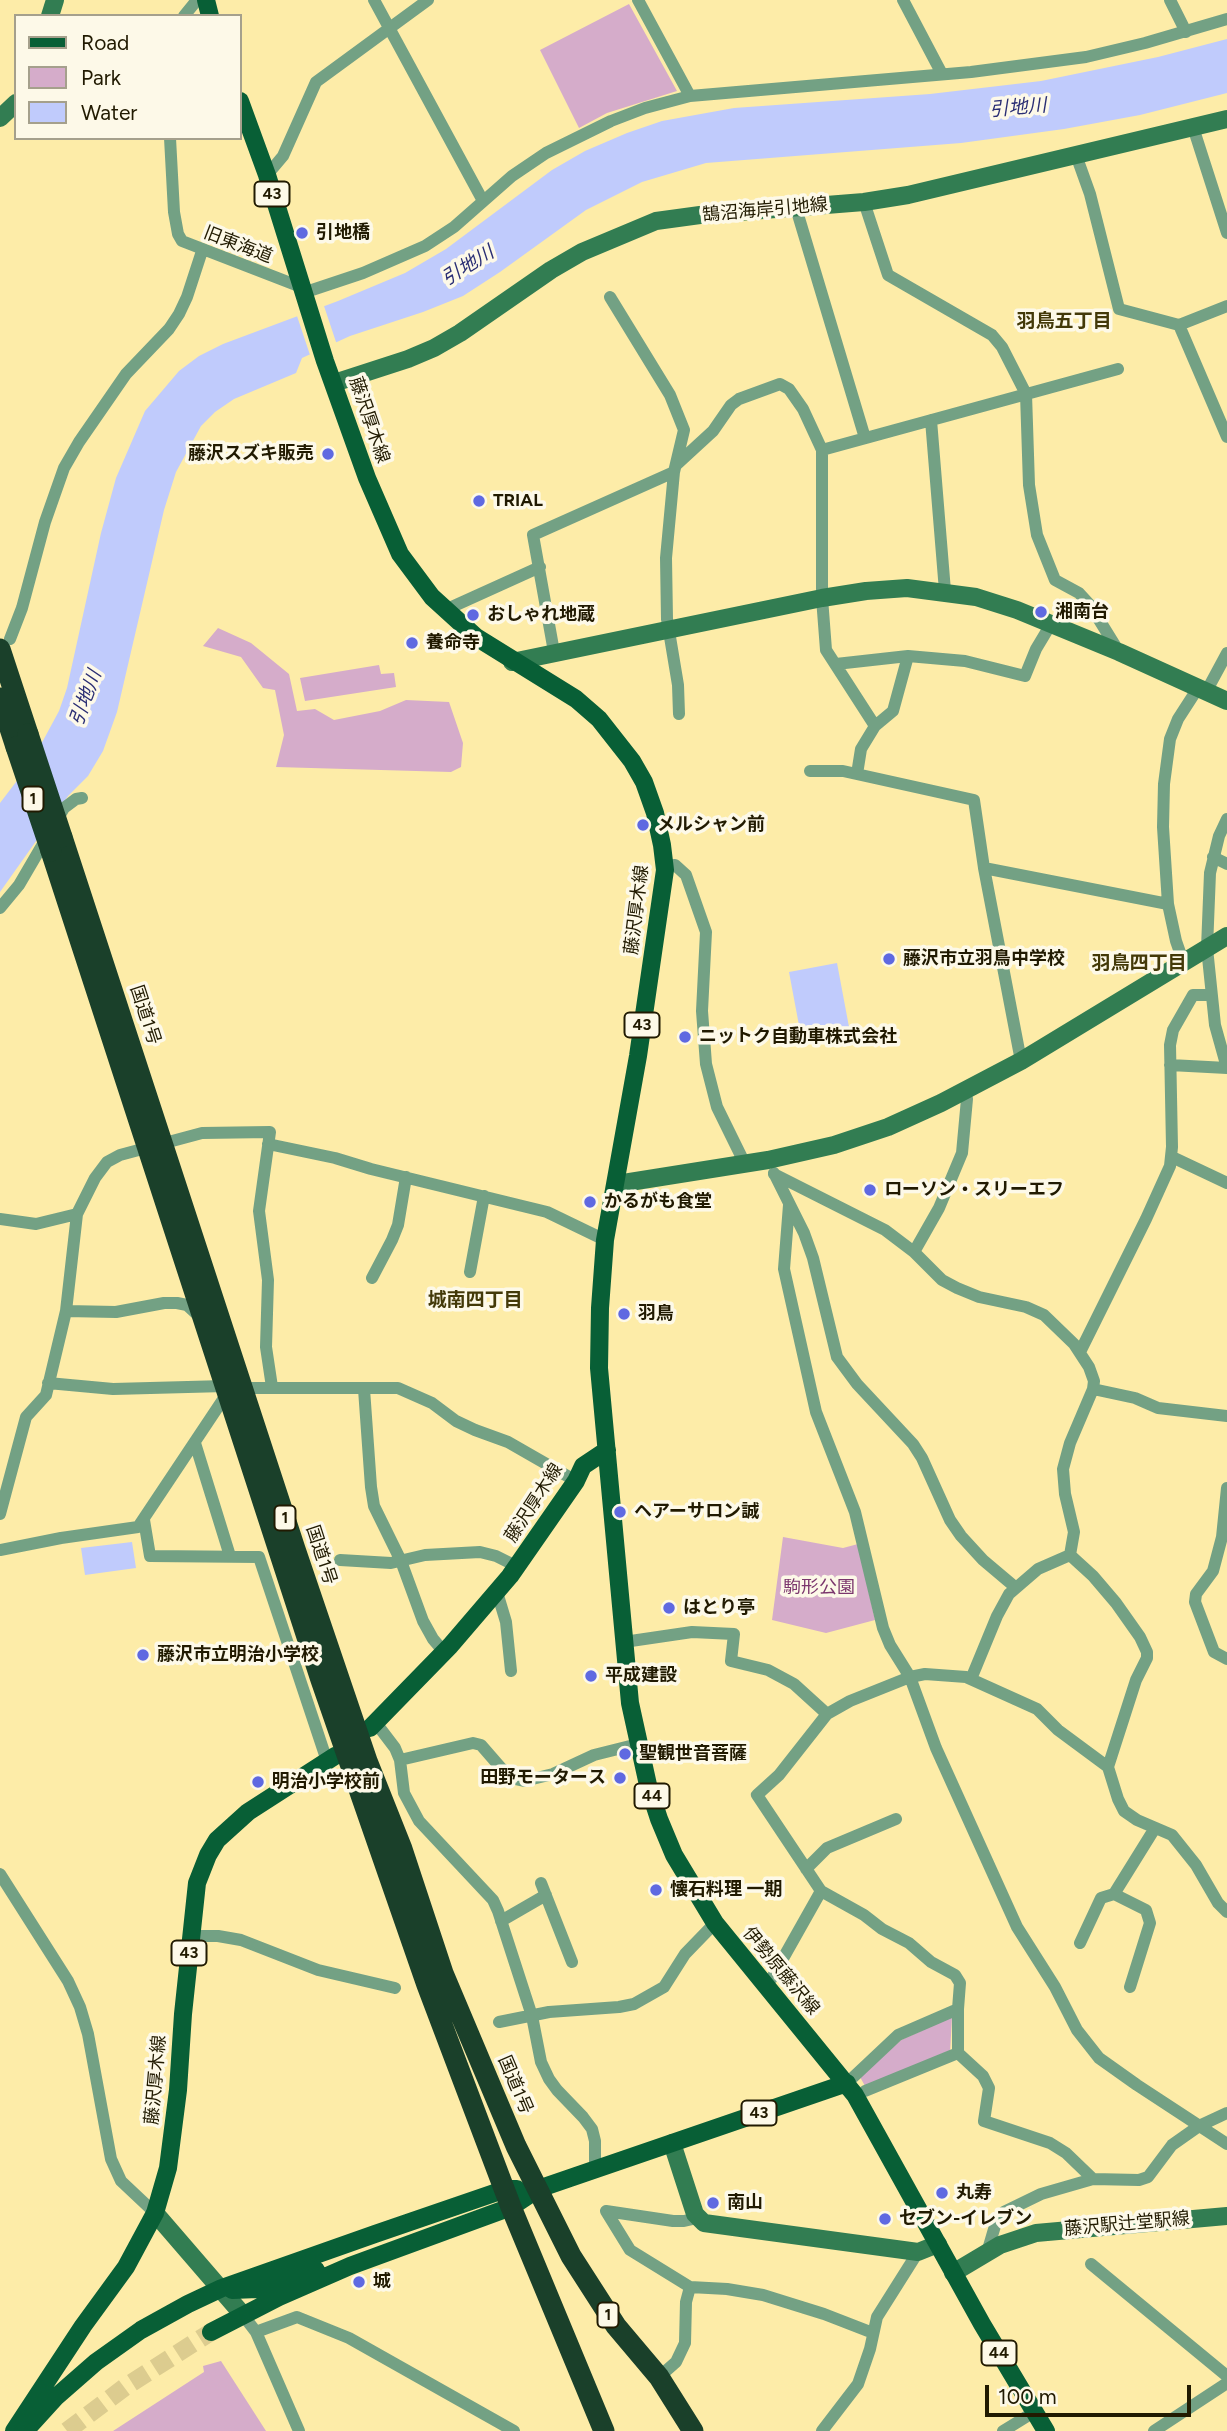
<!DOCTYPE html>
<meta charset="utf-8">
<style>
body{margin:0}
#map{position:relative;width:1227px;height:2431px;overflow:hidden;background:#fdeca8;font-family:Figtree,sans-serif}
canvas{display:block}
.legend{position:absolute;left:14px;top:14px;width:228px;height:126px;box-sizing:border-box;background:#fdf9e8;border:2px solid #a5a08c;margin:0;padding:9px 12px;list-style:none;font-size:21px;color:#211a01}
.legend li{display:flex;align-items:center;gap:14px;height:35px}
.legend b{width:35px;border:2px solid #a5a08c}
.scale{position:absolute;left:985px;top:2385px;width:206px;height:32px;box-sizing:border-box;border:4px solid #211a01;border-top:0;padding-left:9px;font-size:21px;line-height:24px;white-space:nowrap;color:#211a01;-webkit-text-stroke:5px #fdf9e8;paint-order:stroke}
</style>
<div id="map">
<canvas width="1227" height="2431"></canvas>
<ul class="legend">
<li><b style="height:9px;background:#085f36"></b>Road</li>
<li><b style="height:19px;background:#d5acca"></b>Park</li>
<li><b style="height:19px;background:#c0cbfc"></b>Water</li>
</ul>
<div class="scale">100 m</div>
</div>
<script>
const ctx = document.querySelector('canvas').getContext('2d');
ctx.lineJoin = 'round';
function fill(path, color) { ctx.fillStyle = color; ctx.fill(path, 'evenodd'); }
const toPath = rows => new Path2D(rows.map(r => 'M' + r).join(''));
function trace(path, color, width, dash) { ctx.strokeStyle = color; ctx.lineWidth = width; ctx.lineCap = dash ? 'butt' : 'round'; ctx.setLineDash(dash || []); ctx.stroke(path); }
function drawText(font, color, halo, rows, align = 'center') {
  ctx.font = font + ' Figtree,"Noto Sans JP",sans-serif'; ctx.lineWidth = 7; ctx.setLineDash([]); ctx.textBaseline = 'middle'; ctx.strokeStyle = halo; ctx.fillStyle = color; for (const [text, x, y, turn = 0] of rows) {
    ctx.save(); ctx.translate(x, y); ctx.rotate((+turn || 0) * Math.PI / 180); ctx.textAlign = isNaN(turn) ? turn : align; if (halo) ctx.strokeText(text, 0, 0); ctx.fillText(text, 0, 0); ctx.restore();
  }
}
fill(toPath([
 [629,4,677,91,607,113,579,128,540,50],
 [218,628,251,643,289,674,297,711,315,709,334,720,380,711,406,700,449,702,463,743,461,767,451,772,276,767,284,735,275,690,263,688,241,657,203,646],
 [379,665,381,674,394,673,396,687,305,701,300,678],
 [783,1537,843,1548,858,1544,875,1620,826,1633,772,1620],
 [952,2017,950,2053,865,2086,860,2077,901,2040],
 [221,2361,266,2431,113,2431,204,2372,203,2366]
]), '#d5acca');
fill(toPath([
 [1227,39,1227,93,1140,115,1064,129,961,143,706,163,642,182,586,210,500,272,463,296,423,312,350,336,302,358,296,373,234,399,215,412,201,426,176,472,164,510,117,712,103,751,88,776,68,796,0,892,0,803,32,761,59,711,67,688,101,533,116,478,145,411,179,371,199,356,223,344,338,301,405,273,446,249,552,170,585,151,627,133,662,121,734,108,930,94,1041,81,1158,57],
 [837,963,849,1027,801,1036,789,972],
 [132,1542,136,1568,85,1575,81,1548]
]), '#c0cbfc');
fill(toPath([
 [323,303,337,345,311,358,296,313]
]), '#fdeca8');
trace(toPath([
 [67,2431,125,2387,211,2332]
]), '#dccc8f', 18, [18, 9]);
trace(toPath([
 [374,0,483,201],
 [638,0,690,96],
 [903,0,942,74],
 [1170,0,1186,32],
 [184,16,197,0],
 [1193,127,1227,233],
 [170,138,174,212,178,234,182,241,301,287],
 [1076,155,1090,194,1119,309,1179,325,1227,437],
 [267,175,283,156,316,82,428,0],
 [864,202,888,275,992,335,1002,347,1026,394,1029,485,1037,535,1055,580,1079,593,1090,605,1119,652],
 [796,208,865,438],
 [303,293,363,273,425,246,454,227,512,176,546,153,611,121,645,108,690,96,971,72,1086,57,1145,43,1227,19],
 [610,297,670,395,684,430,674,472,666,558,667,619,678,685,679,714],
 [1179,325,1227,306],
 [931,420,945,591],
 [822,450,1118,369],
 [676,465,713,431,731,405,739,399,780,384,789,389,803,409,822,450,822,598,826,650,875,726,861,749,857,774],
 [445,610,540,567],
 [10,639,22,608,45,522,64,468,79,442,126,374,169,329,179,314,187,297,202,251],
 [554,652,533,535,674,472],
 [836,664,908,656,965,661,1025,676,1036,649,1051,624],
 [1206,692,1227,653],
 [875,726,893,711,908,656],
 [810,771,843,771,974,800,984,868,1021,1061],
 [1227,819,1219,836,1210,873,1207,948,1215,1025,1227,1068],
 [1213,857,1227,864],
 [665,866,675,865,686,875,706,932,702,1011,706,1064,717,1107,745,1164],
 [984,868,1168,904],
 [0,908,19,885,64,808,76,799,82,798],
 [1183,961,1176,941,1168,904,1163,827,1164,784,1170,739,1178,719,1198,688],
 [1170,1065,1227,1068],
 [268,1144,335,1158,371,1169,547,1212,605,1240],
 [1172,1157,1227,1183],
 [774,1173,804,1233,813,1258,837,1357,857,1384,913,1444,922,1458,950,1520,961,1536,983,1560,1015,1587],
 [774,1174,885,1230,914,1252,942,1280,957,1288,979,1297,1026,1307,1044,1315,1074,1344,1089,1367,1094,1381,1093,1389,1070,1443,1063,1469,1065,1494,1074,1532,1070,1555],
 [789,1205,784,1269,816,1412,855,1512,883,1628,890,1645,910,1677,936,1748,1017,1927,1055,1987,1077,2030,1099,2058,1137,2085,1227,2144],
 [0,1219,36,1224,77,1214],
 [914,1252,939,1208,962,1153,967,1099,963,1091],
 [470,1272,484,1196],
 [372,1278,392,1240,398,1225,406,1177],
 [66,1311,116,1312,164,1303,177,1303,187,1305,200,1317],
 [1080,1352,1146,1219,1170,1166,1172,1147,1170,1045,1173,1030,1193,995,1210,995],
 [48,1383,113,1389,225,1386],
 [243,1388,398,1388,432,1403,456,1421,475,1430,508,1442,576,1481],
 [364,1389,371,1487,374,1506,401,1561,423,1621,433,1639,444,1652],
 [1093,1389,1135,1398,1158,1408,1227,1416],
 [195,1443,230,1556],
 [1227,1488,1222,1537,1213,1571,1196,1594,1195,1602,1214,1652,1227,1659],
 [0,1514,26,1417,46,1395,66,1311,77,1214,95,1178,107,1162,120,1155,202,1133,270,1132,259,1211,268,1280,266,1347,272,1387],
 [144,1520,150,1556,259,1557,327,1761],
 [0,1550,61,1538,138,1527,228,1392],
 [1070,1555,1093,1576,1116,1603,1140,1637,1147,1652,1147,1658,1136,1680,1108,1767],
 [340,1560,391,1563,425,1555,480,1552,496,1556,518,1567],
 [497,1592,506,1622,511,1671],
 [624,1642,692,1632,734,1634,731,1661,768,1670,794,1684,827,1714],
 [971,1679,997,1616,1009,1594,1038,1569,1070,1555],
 [376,1723,395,1748,400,1760,404,1793,419,1821,493,1900,498,1911,532,2016,541,2062,549,2079,557,2090,583,2117,592,2129,595,2141,595,2168],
 [400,1760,473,1743,481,1745,501,1768,515,1779,524,1781,553,1774,594,1755,638,1744],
 [806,1869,827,1848,896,1819],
 [0,1874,68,1981,80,2007,88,2034,111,2159,121,2181,155,2213],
 [541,1883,572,1962],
 [1114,1894,1146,1910,1150,1923,1130,1987],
 [501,1921,546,1895],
 [190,1936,218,1936,241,1940,318,1970,395,1988],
 [1080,1943,1101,1898,1114,1894,1155,1828],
 [762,1983,772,1978,821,1891],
 [958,2009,960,1983,955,1975,931,1962,909,1943,882,1929,864,1915,821,1891,757,1795,779,1775,827,1714,850,1701,910,1677,925,1674,966,1677,1037,1709,1058,1730,1108,1767,1118,1799,1124,1811,1137,1820,1172,1835,1196,1865,1218,1903,1227,1912],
 [499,2022,549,2012,619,2007,634,2004,664,1987,685,1954,715,1923],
 [847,2083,898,2035,958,2009,958,2053,983,2076,989,2088,984,2121,1050,2143,1066,2153,1093,2179],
 [865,2091,958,2053],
 [606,2211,630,2250,690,2287,727,2289,763,2295,824,2314,873,2333],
 [606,2211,673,2221,684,2221,697,2218],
 [987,2253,997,2219,1004,2212,1041,2194,1093,2179,1139,2180,1148,2177,1172,2145,1199,2126,1227,2113],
 [1091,2264,1227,2376],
 [243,2315,256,2332,299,2431],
 [256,2332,297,2317,349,2338,514,2431],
 [659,2377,676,2362,685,2343,686,2302,690,2287],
 [822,2431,858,2384,870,2349,877,2317,918,2252],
 [1003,2431,1034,2412],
 [1154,2431,1227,2383]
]), '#73a184', 12);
trace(toPath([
 [50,16,55,0],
 [0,118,16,103],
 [334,383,408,359,434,348,460,333,551,270,582,252,656,221,700,215,864,202,908,195,1227,119],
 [512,662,822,598,866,591,907,588,976,597,1017,610,1119,652,1227,701],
 [617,1184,768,1160,834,1145,888,1127,941,1103,1021,1061,1227,936],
 [672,2143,695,2214,704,2223,918,2252,938,2244],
 [155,2213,243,2315],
 [953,2273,1000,2245,1036,2233,1227,2216]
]), '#327d52', 18);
trace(toPath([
 [206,0,210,16],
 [240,101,267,175,325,361,367,478,400,554,432,597,476,637,576,699,599,719,632,761,644,782,655,813,662,845,665,870,638,1056,605,1240,600,1308,599,1368,630,1703,648,1785,659,1819,674,1855,715,1923,855,2095,982,2324,1046,2431],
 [370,1728,450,1646,510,1576,576,1481,583,1466,607,1450],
 [232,2290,258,2289,316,2270],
 [211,2332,279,2297,350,2266,511,2207,538,2189,847,2083],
 [14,2431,83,2326,126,2267,155,2213,168,2168,178,2090,183,2014,197,1883,208,1855,217,1840,248,1812,335,1756],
 [25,2431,56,2397,96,2362,141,2330,188,2304,222,2288,375,2234,506,2189,517,2189]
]), '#085f36', 18);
trace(toPath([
 [0,649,28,734],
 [0,698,16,747],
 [62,837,295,1549,367,1761,402,1849,443,1973,516,2146,571,2256,616,2326,659,2377,693,2431],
 [51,851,321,1680,427,1985,511,2207,604,2431]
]), '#1a402a', 21);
trace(toPath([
 [28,734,62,837],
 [16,747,51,851]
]), '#1a402a', 21);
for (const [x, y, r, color] of [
 [302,233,7,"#5f69e1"],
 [328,454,7,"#5f69e1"],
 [479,501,7,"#5f69e1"],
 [1041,612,7,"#5f69e1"],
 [473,615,7,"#5f69e1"],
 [412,643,7,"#5f69e1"],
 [643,825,7,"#5f69e1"],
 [889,959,7,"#5f69e1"],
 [685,1037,7,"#5f69e1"],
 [870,1190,7,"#5f69e1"],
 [590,1202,7,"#5f69e1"],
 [624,1314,7,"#5f69e1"],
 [620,1512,7,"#5f69e1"],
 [669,1608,7,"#5f69e1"],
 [143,1655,7,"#5f69e1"],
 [591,1676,7,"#5f69e1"],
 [625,1754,7,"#5f69e1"],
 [620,1778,7,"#5f69e1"],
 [258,1782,7,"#5f69e1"],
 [656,1890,7,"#5f69e1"],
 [942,2193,7,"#5f69e1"],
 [713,2203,7,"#5f69e1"],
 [885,2219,7,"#5f69e1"],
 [359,2282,7,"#5f69e1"]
]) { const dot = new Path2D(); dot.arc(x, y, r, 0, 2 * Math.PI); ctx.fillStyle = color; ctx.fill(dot); trace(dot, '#fdf9e8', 2.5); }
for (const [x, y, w] of [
 [272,194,35],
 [33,799,21],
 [642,1025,35],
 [285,1518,21],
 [652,1796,35],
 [189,1953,35],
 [759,2113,35],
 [608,2315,21],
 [999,2353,35]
]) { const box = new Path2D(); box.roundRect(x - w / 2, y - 12.5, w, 25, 5); ctx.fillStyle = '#fdf9e8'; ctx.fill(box); trace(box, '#211a01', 2); }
drawText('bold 16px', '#211a01', null, [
 ["43",272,194],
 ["1",33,799],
 ["43",642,1025],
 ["1",285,1518],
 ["44",652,1796],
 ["43",189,1953],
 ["43",759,2113],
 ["1",608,2315],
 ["44",999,2353]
]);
drawText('18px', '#211a01', '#fdf9e8', [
 ["鵠沼海岸引地線",765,210,-5],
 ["旧東海道",238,245,21],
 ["藤沢厚木線",369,420,71],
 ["藤沢厚木線",637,910,-83],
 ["国道1号",145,1015,72],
 ["藤沢厚木線",534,1503,-57],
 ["国道1号",321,1555,72],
 ["伊勢原藤沢線",781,1971,50],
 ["藤沢厚木線",156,2080,-85],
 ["国道1号",515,2085,67],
 ["藤沢駅辻堂駅線",1127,2224,-5]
]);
drawText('bold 18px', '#211a01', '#fdf9e8', [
 ["引地橋",316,233],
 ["藤沢スズキ販売",314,454,"right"],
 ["TRIAL",493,501],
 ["湘南台",1055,612],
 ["おしゃれ地蔵",487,615],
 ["養命寺",426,643],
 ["メルシャン前",657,825],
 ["藤沢市立羽鳥中学校",903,959],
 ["ニットク自動車株式会社",699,1037],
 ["ローソン・スリーエフ",884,1190],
 ["かるがも食堂",604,1202],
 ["羽鳥",638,1314],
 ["ヘアーサロン誠",634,1512],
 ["はとり亭",683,1608],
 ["藤沢市立明治小学校",157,1655],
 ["平成建設",605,1676],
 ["聖観世音菩薩",639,1754],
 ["田野モータース",606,1778,"right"],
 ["明治小学校前",272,1782],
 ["懐石料理 一期",670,1890],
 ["丸寿",956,2193],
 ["南山",727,2203],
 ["セブン-イレブン",899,2219],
 ["城",373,2282]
], 'left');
drawText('18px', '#7b366d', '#fdf9e8', [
 ["駒形公園",819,1588]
]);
drawText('italic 19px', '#2a2e74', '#fdf9e8', [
 ["引地川",1018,108,-5],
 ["引地川",468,266,-32],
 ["引地川",86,698,-70]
]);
drawText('bold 19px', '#433908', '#fdf9e8', [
 ["羽鳥五丁目",1064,321],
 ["羽鳥四丁目",1139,963],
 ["城南四丁目",475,1300]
]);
</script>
